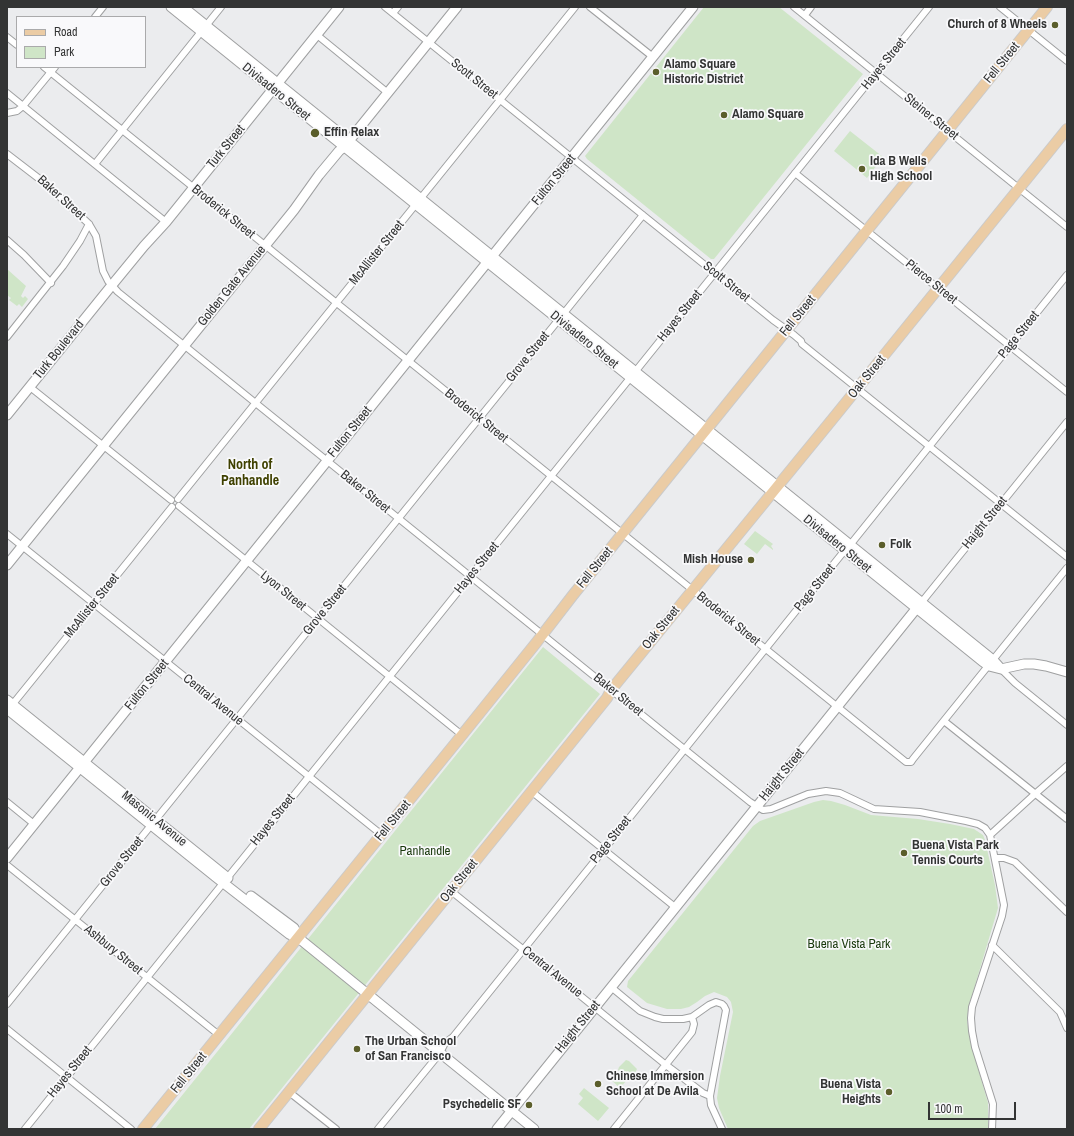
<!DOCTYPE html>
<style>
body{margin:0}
#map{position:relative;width:1074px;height:1136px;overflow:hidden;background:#ebecee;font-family:"Archivo Narrow",sans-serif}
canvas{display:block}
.frame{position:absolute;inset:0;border:8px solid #333434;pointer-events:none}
.legend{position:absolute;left:16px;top:16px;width:130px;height:52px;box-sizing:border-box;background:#f9f9fb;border:1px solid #aaaaab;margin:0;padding:5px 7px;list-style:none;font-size:12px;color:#333434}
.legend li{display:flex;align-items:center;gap:8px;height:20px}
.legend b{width:20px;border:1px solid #aaaaab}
.scale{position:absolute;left:928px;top:1102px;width:88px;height:18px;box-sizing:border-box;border:2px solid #333434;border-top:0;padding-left:5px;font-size:12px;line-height:14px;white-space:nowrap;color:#333434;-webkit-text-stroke:3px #f9f9fb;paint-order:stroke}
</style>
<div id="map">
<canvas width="1074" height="1136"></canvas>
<div class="frame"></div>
<ul class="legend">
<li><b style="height:5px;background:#ebcca5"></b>Road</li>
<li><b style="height:11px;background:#cfe5c7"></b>Park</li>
</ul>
<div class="scale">100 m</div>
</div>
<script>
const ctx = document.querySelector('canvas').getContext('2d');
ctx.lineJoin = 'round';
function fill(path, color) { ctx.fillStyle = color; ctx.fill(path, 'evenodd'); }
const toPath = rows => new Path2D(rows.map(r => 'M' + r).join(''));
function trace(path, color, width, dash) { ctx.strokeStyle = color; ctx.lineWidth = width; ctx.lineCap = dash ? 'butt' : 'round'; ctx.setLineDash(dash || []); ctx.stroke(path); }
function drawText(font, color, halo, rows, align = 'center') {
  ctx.font = font + ' "Archivo Narrow",sans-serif'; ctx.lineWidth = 3.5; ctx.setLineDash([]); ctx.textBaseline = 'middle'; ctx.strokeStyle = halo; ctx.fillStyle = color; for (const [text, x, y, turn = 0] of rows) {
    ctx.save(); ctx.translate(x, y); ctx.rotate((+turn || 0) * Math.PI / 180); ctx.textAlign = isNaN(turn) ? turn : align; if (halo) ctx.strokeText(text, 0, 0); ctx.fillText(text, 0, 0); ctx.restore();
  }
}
fill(toPath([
 [704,7,779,7,863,74,714,259,711,259,587,159,585,156],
 [850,131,883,157,867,178,834,151],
 [7,269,26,286,21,296,23,298,25,296,28,299,22,307,19,304,17,306,9,300,11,298,7,295],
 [755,531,773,544,771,546,773,549,773,550,765,544,757,554,744,544],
 [543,647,600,694,249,1129,155,1129],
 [823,800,831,801,845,805,871,815,918,819,950,824,974,829,983,835,985,840,995,885,998,908,971,999,968,1011,967,1021,971,1044,988,1103,988,1129,728,1129,719,1108,717,1098,720,1076,733,1012,731,1002,727,997,714,992,705,996,697,1002,689,1007,681,1009,667,1009,647,1003,627,987,628,981,753,826,760,821,814,802],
 [626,1060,629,1061,637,1069,634,1075,629,1077,624,1076,618,1070,619,1067],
 [616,1073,626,1081,620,1088,610,1079],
 [584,1088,609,1108,598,1121,578,1104,583,1098,579,1094]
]), '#cfe5c7');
const street = toPath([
 [385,7,773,320,794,335,801,341,802,344,1067,557],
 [590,7,653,57],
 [794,7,1067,227],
 [1000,7,1067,61],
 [393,13,398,7],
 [805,15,811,7],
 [95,17,103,7],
 [317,35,388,93],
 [7,37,17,45],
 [44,67,906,762,911,762,913,759,1067,568],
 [7,93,166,222],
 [7,113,17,111,23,106,55,67],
 [7,154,46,184,89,224,96,236,103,271,108,281,118,292,750,802,763,810,771,809,808,794,826,791,840,793,874,809,920,812,966,821,978,824,985,828,990,835,1004,905,1002,916,972,1007,971,1018,972,1031,975,1047,993,1104,992,1129],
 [95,164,221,7],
 [795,173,1067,392],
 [7,240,24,255,51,283],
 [7,337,63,266,80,241,89,224],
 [30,387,171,500],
 [178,499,575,7],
 [179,506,462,735],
 [7,534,382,835],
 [850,545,1067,275],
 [921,603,1067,422],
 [1001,669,1015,683,1067,725],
 [12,705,172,507],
 [944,721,1067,819],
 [531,791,675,907],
 [7,802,34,824],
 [990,835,1035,794,1067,766],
 [995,858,1004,858,1015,862,1067,912],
 [7,865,219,1035],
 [451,891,666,1065,703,1093,710,1096],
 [992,945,1060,1012,1067,1028],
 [611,987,640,1011,655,1017,663,1019,683,1019,692,1017,709,1005,716,1002,722,1004,724,1006,726,1010,710,1096,711,1105,722,1129],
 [7,1004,643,215],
 [7,1029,131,1129],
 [289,1092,336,1129],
 [25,1129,929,7],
 [378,1129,440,1053,445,1043,453,1037,845,550],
 [614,1129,692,1032,694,1024,692,1017]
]);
const secondary = toPath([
 [171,7,982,661,989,666,1001,669,1024,664,1034,664,1046,666,1067,672],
 [183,7,993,660,1001,669],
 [7,415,112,285,144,246,166,222,339,7],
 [7,565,294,210,319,175,339,151,344,147,457,7],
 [7,700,228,878],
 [7,709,217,878,289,934,301,940,534,1129],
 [7,858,693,7],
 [251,896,294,928,299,938],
 [497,1129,920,604]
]);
const primary = toPath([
 [143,1129,462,735,536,643,573,595,1047,7],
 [259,1129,607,698,611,690,835,416,1067,129]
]);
trace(street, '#9fa0a1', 8);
trace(secondary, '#9fa0a1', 11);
trace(primary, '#cacaca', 12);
trace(street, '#fff', 6);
trace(secondary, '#fff', 9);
trace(primary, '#ebcca5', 10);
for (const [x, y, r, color] of [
 [1055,25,4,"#5b5e2b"],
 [656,72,4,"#5b5e2b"],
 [724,115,4,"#5b5e2b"],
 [315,133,5,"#5b5e2b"],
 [862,169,4,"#5b5e2b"],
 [882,545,4,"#5b5e2b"],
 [751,560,4,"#5b5e2b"],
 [904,853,4,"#5b5e2b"],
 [357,1049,4,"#5b5e2b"],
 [598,1084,4,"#5b5e2b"],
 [889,1092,4,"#5b5e2b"],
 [529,1105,4,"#5b5e2b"]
]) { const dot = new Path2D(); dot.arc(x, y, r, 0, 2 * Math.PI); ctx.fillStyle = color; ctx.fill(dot); trace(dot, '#f9f9fb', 1.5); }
drawText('bold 13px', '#333434', '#f9f9fb', [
 ["Church of 8 Wheels",1047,25,"right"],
 ["Alamo Square",664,65],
 ["Historic District",664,80],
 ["Alamo Square",732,115],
 ["Effin Relax",324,133],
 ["Ida B Wells",870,162],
 ["High School",870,177],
 ["Folk",890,545],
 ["Mish House",743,560,"right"],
 ["Buena Vista Park",912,846],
 ["Tennis Courts",912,861],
 ["The Urban School",365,1042],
 ["of San Francisco",365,1057],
 ["Chinese Immersion",606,1077],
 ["School at De Avila",606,1092],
 ["Buena Vista",881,1085,"right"],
 ["Heights",881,1100,"right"],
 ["Psychedelic SF",521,1105,"right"]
], 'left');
drawText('13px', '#333434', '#f9f9fb', [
 ["Fell Street",1002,63,-51],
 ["Hayes Street",884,64,-51],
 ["Scott Street",474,79,39],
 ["Divisadero Street",276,92,39],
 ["Steiner Street",931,117,39],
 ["Turk Street",226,147,-51],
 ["Fulton Street",554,180,-51],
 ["Baker Street",61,198,42],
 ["Broderick Street",223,212,39],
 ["McAllister Street",377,253,-51],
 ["Scott Street",726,282,39],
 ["Pierce Street",931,282,39],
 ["Golden Gate Avenue",232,286,-51],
 ["Hayes Street",680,316,-51],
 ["Fell Street",798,316,-51],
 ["Page Street",1019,335,-51],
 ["Divisadero Street",584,340,39],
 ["Turk Boulevard",59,350,-51],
 ["Grove Street",528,357,-51],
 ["Oak Street",867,377,-51],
 ["Broderick Street",476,416,39],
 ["Fulton Street",350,432,-51],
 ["Baker Street",365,492,39],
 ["Haight Street",985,523,-51],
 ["Divisadero Street",837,544,39],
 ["Hayes Street",477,568,-51],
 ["Fell Street",595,568,-51],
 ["Page Street",815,588,-51],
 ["Lyon Street",283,591,39],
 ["McAllister Street",92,606,-51],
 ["Grove Street",325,610,-51],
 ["Broderick Street",728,619,39],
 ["Oak Street",661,628,-51],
 ["Fulton Street",147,685,-51],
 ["Baker Street",618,695,39],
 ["Central Avenue",213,700,39],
 ["Haight Street",782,775,-51],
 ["Masonic Avenue",154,819,39],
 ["Hayes Street",273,820,-51],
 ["Fell Street",393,821,-51],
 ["Page Street",611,840,-51],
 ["Grove Street",122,862,-51],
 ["Oak Street",459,881,-51],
 ["Ashbury Street",113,950,39],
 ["Central Avenue",552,972,39],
 ["Haight Street",578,1027,-51],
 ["Hayes Street",70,1072,-51],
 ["Fell Street",189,1073,-51]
]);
drawText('13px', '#1a3a0d', '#f9f9fb', [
 ["Panhandle",425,852],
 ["Buena Vista Park",849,945]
]);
drawText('bold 14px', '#3f4100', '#f9f9fb', [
 ["North of",250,465],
 ["Panhandle",250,481]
]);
</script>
